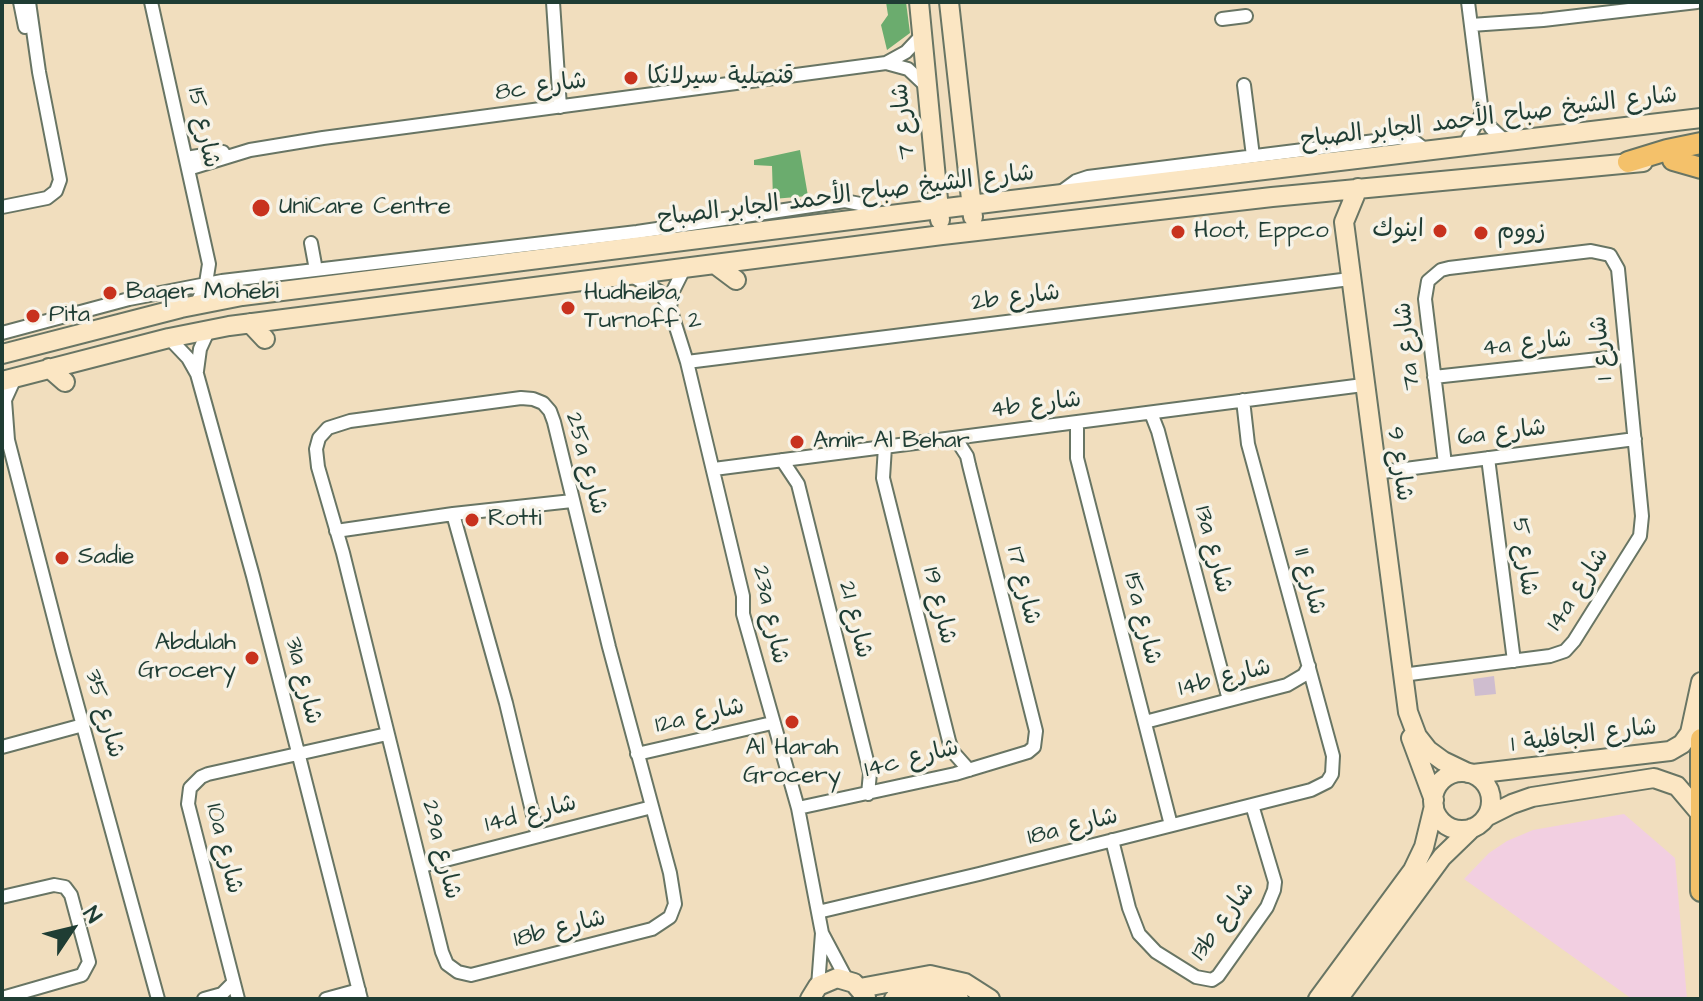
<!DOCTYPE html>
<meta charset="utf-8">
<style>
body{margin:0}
#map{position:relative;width:1703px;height:1001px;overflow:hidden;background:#f1debe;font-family:"Architects Daughter",sans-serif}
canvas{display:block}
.frame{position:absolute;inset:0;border:4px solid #1f3d34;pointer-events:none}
.north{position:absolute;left:32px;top:889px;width:80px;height:80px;-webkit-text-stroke:6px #f7f3e8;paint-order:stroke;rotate:55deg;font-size:22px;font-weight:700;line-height:32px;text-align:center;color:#1f3d34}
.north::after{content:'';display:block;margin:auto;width:28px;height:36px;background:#1f3d34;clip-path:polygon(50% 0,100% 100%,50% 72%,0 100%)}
</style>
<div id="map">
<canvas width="1703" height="1001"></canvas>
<div class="frame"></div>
<div class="north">N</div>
</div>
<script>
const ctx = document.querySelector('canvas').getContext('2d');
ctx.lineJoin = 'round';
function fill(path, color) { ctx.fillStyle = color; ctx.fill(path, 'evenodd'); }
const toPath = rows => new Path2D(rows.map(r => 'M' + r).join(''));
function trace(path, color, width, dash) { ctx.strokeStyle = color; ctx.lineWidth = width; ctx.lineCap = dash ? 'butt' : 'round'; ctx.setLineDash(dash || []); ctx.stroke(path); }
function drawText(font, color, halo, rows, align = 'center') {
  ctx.font = font + ' "Architects Daughter","Playpen Sans Arabic",sans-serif'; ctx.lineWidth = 7; ctx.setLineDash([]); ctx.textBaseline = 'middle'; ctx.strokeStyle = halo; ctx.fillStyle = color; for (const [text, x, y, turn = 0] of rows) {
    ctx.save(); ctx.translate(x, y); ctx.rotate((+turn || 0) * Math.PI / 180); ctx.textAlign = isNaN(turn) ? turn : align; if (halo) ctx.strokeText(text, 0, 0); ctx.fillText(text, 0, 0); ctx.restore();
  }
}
fill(toPath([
 [1624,814,1675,858,1687,999,1632,999,1464,879,1489,853,1507,841,1533,830]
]), '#f2cfe1');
fill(toPath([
 [1494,676,1496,694,1475,696,1473,679]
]), '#cfbdcf');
fill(toPath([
 [886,2,906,2,910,33,887,50,881,25,888,15],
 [800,150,808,196,773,199,772,166,754,165,754,160]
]), '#6bac6e');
const street = toPath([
 [20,2,25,27],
 [151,2,209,264,206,283,196,305],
 [553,2,560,107],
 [1468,2,1482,113,1491,128,1504,140],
 [1222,19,1246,16],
 [1471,25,1543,20,1697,2],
 [886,63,906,52,922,35],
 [1244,85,1253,156],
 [1464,146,1482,113],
 [186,158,223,152],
 [188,169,250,150,323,138,886,63,908,69,925,85],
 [1061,192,1076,181,1088,177,1399,138,1414,141,1427,151],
 [2,207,47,198,56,191,60,180,39,72,29,2],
 [311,243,316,270],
 [632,276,660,292,670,308,687,362,743,596,743,614,798,808,822,933,818,986],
 [670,308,672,293,684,269],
 [2,333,129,299,222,281,637,232,845,201,860,204,877,217],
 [169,338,188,358,197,374,253,576,361,999],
 [687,362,1350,279],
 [197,371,200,349,209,329],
 [1434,377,1626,356],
 [15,378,5,400,8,440,63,653,158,999],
 [521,398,533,399,543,403,550,411,554,422,609,647,670,873,675,904,670,917,652,929,471,975,458,972,447,964,442,952,343,553,318,467,316,449,319,438,328,428,350,421,521,398],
 [1151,413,1158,431,1229,700],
 [1077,423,1077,458,1171,825],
 [885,447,883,478,949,741,953,752,969,770],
 [1488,458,1514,661],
 [782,460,798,484,870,773,868,794],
 [714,469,1363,385],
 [1375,473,1635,439],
 [453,514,506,703,538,836],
 [336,531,453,514,572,501],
 [1402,675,1550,656,1565,651,1574,641,1640,536,1642,516,1618,269,1610,255,1591,251,1449,268,1441,270,1428,281,1425,299,1445,464],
 [1145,722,1287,685,1304,675,1309,666],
 [2,747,83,725],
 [637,754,772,723],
 [798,808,955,774,1028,752,1034,747,1036,731,969,465,967,456,956,439],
 [1112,840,1129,908,1139,934,1156,952,1196,977,1212,980,1218,976,1267,907,1274,890,1275,882,1252,805],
 [422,866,652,807],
 [2,897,54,885,65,887,71,895,89,962,82,975,2,998],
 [818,912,979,874,1311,790,1327,782,1332,774,1333,756,1248,444,1243,400],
 [822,933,847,980],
 [204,999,222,994,233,983],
 [238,999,188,804,190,788,201,777,208,774,387,734],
 [326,999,359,990]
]);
const secondary = toPath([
 [919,2,940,220],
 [949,2,973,217],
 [1358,188,1344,222,1408,712,1417,736,1428,750,1443,761,1468,773],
 [716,265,736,280],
 [250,323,265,339],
 [2,354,181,308,242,296,995,202,1701,118],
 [49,368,65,382],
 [2,381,169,338,229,326,942,235,1272,197,1643,162],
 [1411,738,1434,800],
 '1433 801a29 29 0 1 1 58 0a29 29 0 1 1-58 0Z',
 [1473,774,1670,751,1682,744,1690,733,1701,682],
 [1486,817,1512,804,1532,797,1654,778,1677,786,1699,812],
 [860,988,930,975,965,983,990,999],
 [810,999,818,986,837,978,854,983,866,997],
 [894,999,913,994,934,993,959,999],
 [1318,999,1413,870,1424,847,1434,806],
 [1338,999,1442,857,1472,828]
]);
const primary = toPath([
 [1673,160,1701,168],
 [1628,162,1667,150,1701,143],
 [1701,739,1701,891]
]);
trace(street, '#687564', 16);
trace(secondary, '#687564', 22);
trace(primary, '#687564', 24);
trace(street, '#fff', 12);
trace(secondary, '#fbe6c3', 18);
trace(primary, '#f4c16a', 20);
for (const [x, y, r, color] of [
 [631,78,8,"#c8321e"],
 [261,208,10,"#c8321e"],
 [1440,231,8,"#c8321e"],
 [1178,232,8,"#c8321e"],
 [1481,233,8,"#c8321e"],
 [110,293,8,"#c8321e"],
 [568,308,8,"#c8321e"],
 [33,316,8,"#c8321e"],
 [797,442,8,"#c8321e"],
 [472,520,8,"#c8321e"],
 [62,558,8,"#c8321e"],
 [252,658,8,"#c8321e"],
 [792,722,8,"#c8321e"]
]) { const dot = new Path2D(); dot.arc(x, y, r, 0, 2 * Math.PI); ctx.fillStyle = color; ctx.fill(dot); trace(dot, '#f7f3e8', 3); }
drawText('24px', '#1f3d34', '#f7f3e8', [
 ["قنصلية سيرلانكا",647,78],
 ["UniCare Centre",279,208],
 ["اينوك",1424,231,"right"],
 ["Hoot, Eppco",1194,232],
 ["زووم",1497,233],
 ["Baqer Mohebi",126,293],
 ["Hudheiba,",584,294],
 ["Turnoff 2",584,322],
 ["Pita",49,316],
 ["Amir Al Behar",813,442],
 ["Rotti",488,520],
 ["Sadie",78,558],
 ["Abdulah",236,644,"right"],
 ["Grocery",236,672,"right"],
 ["Al Harah",792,749,"center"],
 ["Grocery",792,777,"center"]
], 'left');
drawText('24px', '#1f3d34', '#f7f3e8', [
 ["8c شارع",541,88,-8],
 ["شارع الشيخ صباح الأحمد الجابر الصباح",1489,119,-7],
 ["شارع 7",905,121,-96],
 ["شارع 15",202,128,78],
 ["شارع الشيخ صباح الأحمد الجابر الصباح",846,197,-7],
 ["2b شارع",1016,299,-7],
 ["4a شارع",1527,345,-6],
 ["7a شارع",1409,346,-96],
 ["شارع 1",1603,348,-96],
 ["4b شارع",1036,406,-7],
 ["6a شارع",1502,434,-7],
 ["25a شارع",585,464,75],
 ["شارع 9",1398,464,82],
 ["13a شارع",1212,550,75],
 ["شارع 5",1523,557,83],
 ["شارع 11",1308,582,75],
 ["شارع 17",1022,586,76],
 ["14a شارع",1579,590,-57],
 ["شارع 19",938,606,76],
 ["23a شارع",769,615,78],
 ["15a شارع",1141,619,76],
 ["شارع 21",854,620,76],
 ["14b شارع",1225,679,-14],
 ["31a شارع",302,681,76],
 ["شارع 35",103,714,74],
 ["12a شارع",700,717,-13],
 ["شارع الجافلية 1",1584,737,-7],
 ["14c شارع",912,760,-14],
 ["14d شارع",531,815,-14],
 ["18a شارع",1073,828,-14],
 ["10a شارع",223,849,76],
 ["29a شارع",440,850,76],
 ["13b شارع",1224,922,-54],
 ["18b شارع",560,930,-14]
]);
</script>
